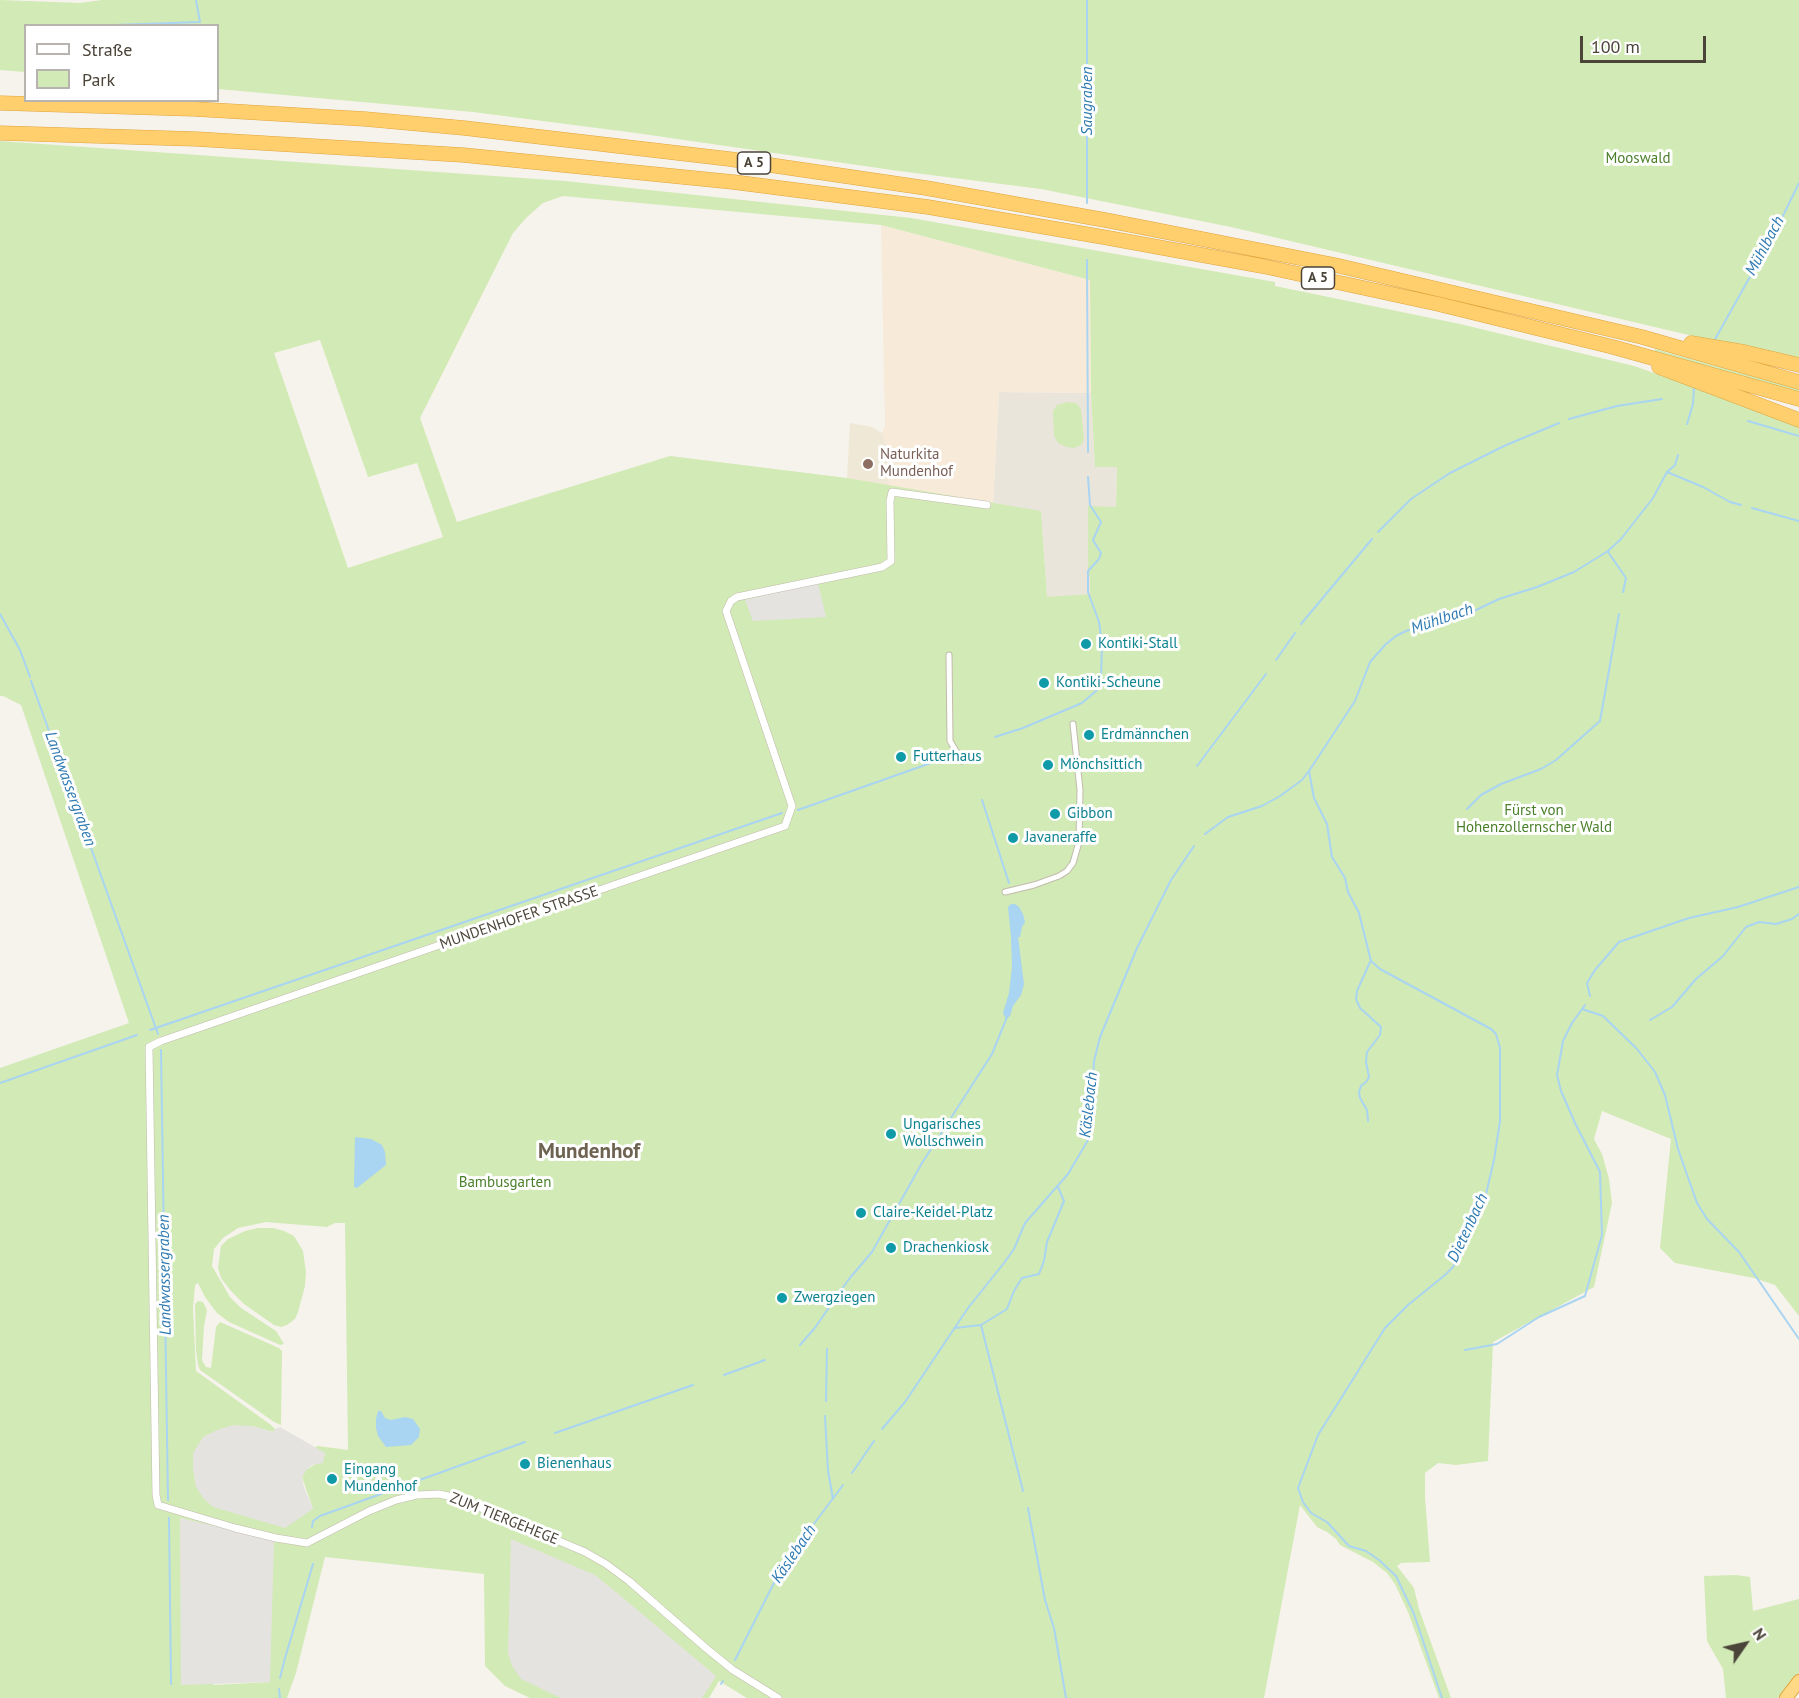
<!DOCTYPE html>
<meta charset="utf-8">
<style>
body{margin:0}
#map{position:relative;width:1799px;height:1698px;overflow:hidden;background:#f6f3ec;font-family:"PT Sans",sans-serif}
canvas{display:block}
.legend{position:absolute;left:24px;top:24px;width:195px;height:78px;box-sizing:border-box;background:#fff;border:2px solid #b7b4b0;margin:0;padding:8px 10px;list-style:none;font-size:18px;color:#4b4439}
.legend li{display:flex;align-items:center;gap:12px;height:30px}
.legend b{width:30px;border:2px solid #b7b4b0}
.north{position:absolute;left:1715px;top:1614px;width:60px;height:60px;-webkit-text-stroke:4px #fff;paint-order:stroke;rotate:56deg;font-size:16px;font-weight:700;line-height:24px;text-align:center;color:#4b4439}
.north::after{content:'';display:block;margin:auto;width:21px;height:27px;background:#4b4439;clip-path:polygon(50% 0,100% 100%,50% 72%,0 100%)}
.scale{position:absolute;left:1580px;top:36px;width:126px;height:27px;box-sizing:border-box;border:3px solid #4b4439;border-top:0;padding-left:8px;font-size:18px;line-height:21px;white-space:nowrap;color:#4b4439;-webkit-text-stroke:4px #fff;paint-order:stroke}
</style>
<div id="map">
<canvas width="1799" height="1698"></canvas>
<ul class="legend">
<li><b style="height:8px;background:#fff"></b>Straße</li>
<li><b style="height:16px;background:#d2eab5"></b>Park</li>
</ul>
<div class="north">N</div>
<div class="scale">100 m</div>
</div>
<script>
const ctx = document.querySelector('canvas').getContext('2d');
ctx.lineJoin = 'round';
function fill(path, color) { ctx.fillStyle = color; ctx.fill(path, 'evenodd'); }
const toPath = rows => new Path2D(rows.map(r => 'M' + r).join(''));
function trace(path, color, width, dash) { ctx.strokeStyle = color; ctx.lineWidth = width; ctx.lineCap = dash ? 'butt' : 'round'; ctx.setLineDash(dash || []); ctx.stroke(path); }
function drawText(font, color, halo, rows, align = 'center') {
  ctx.font = font + ' "PT Sans",sans-serif'; ctx.lineWidth = 6; ctx.setLineDash([]); ctx.textBaseline = 'middle'; ctx.strokeStyle = halo; ctx.fillStyle = color; for (const [text, x, y, turn = 0] of rows) {
    ctx.save(); ctx.translate(x, y); ctx.rotate((+turn || 0) * Math.PI / 180); ctx.textAlign = isNaN(turn) ? turn : align; if (halo) ctx.strokeText(text, 0, 0); ctx.fillText(text, 0, 0); ctx.restore();
  }
}
fill(toPath([
 [999,392,1091,393,1095,467,1117,467,1116,507,1093,510,1090,594,1047,598,1041,512,993,503]
]), '#eae5da');
fill(toPath([
 [881,225,1090,280,1091,393,999,392,993,503,889,487,888,450,882,433,885,426]
]), '#f7ead8');
fill(toPath([
 [850,423,872,427,882,433,888,450,889,487,847,478]
]), '#efe8d6');
fill(toPath([
 [0,0,80,3,102,0,1799,0,1799,359,1714,341,1231,227,1041,189,899,171,636,133,473,112,218,89,218,26,26,26,25,72,0,70],
 [0,141,565,181,911,218,1275,282,1275,286,1460,324,1634,366,1717,395,1799,427,1799,1316,1775,1285,1754,1278,1675,1263,1660,1248,1671,1139,1602,1111,1594,1139,1602,1154,1609,1179,1612,1203,1594,1287,1493,1342,1488,1461,1456,1465,1438,1463,1425,1473,1425,1497,1430,1562,1401,1563,1397,1566,1414,1588,1419,1609,1451,1698,1439,1698,1408,1612,1395,1584,1387,1573,1373,1562,1340,1545,1336,1539,1327,1532,1317,1527,1300,1505,1264,1698,747,1698,719,1681,709,1698,530,1698,505,1686,485,1666,484,1574,325,1557,296,1673,287,1698,0,1698,0,1068,129,1023,21,705,3,696,0,696],
 [563,196,881,225,1090,280,1091,393,1095,467,1117,467,1116,507,1088,506,1088,576,1090,577,1090,594,1047,597,1041,511,847,478,670,456,457,522,420,418,513,233,527,217,543,203],
 [320,340,368,477,417,463,443,537,348,568,274,353],
 [266,1222,327,1227,335,1223,345,1223,348,1450,318,1446,314,1448,325,1454,317,1463,306,1470,302,1477,313,1509,252,1426,273,1432,275,1429,271,1425,196,1371,193,1308,195,1285,198,1283,205,1297,217,1313,229,1322,280,1345,284,1344,276,1331,241,1308,230,1297,212,1266,214,1249,223,1238,238,1228],
 [180,1518,191,1521,270,1682,214,1685],
 [1655,349,1799,389,1799,395,1654,354],
 [1068,402,1076,403,1081,409,1084,440,1081,445,1074,448,1066,447,1058,443,1054,436,1053,411,1057,405],
 [258,1228,273,1228,284,1231,294,1236,303,1251,306,1272,305,1286,298,1312,295,1319,287,1325,281,1327,274,1325,244,1304,231,1291,221,1278,218,1268,221,1246,228,1239,245,1231],
 [198,1301,203,1302,207,1310,204,1326,202,1360,206,1367,211,1368,216,1327,220,1322,279,1348,282,1351,281,1425,274,1422,200,1370,198,1365,196,1350,195,1304],
 [1736,1575,1750,1577,1753,1611,1799,1599,1799,1674,1778,1698,1726,1698,1723,1669,1707,1641,1704,1576]
]), '#d2eab5');
fill(toPath([
 [818,583,826,617,753,621,745,600],
 [233,1425,252,1426,273,1432,275,1429,280,1427,325,1453,323,1463,312,1465,306,1470,302,1477,304,1487,313,1509,285,1528,213,1507,204,1499,196,1487,193,1469,193,1453,203,1437,217,1430],
 [180,1518,274,1540,270,1682,181,1685],
 [511,1539,595,1575,616,1592,716,1676,702,1698,561,1698,521,1679,512,1666,508,1653]
]), '#e5e3e0');
fill(toPath([
 [1011,904,1015,904,1019,907,1023,914,1025,922,1022,927,1020,937,1018,937,1024,984,1021,995,1013,1006,1010,1016,1006,1019,1003,1013,1009,993,1012,967,1011,937,1008,907],
 [355,1137,371,1139,382,1145,385,1152,386,1165,357,1188,354,1187],
 [378,1411,381,1411,385,1418,391,1420,405,1417,413,1419,420,1429,419,1437,411,1445,386,1447,378,1436,376,1428,376,1419]
]), '#a9d4f2');
trace(toPath([
 [1087,0,1087,203],
 [85,26,200,22,196,0],
 [1087,260,1088,452],
 [1714,341,1774,234,1799,183],
 [1569,419,1617,406,1662,399],
 [1748,421,1799,436],
 [1687,424,1693,404,1694,388],
 [1667,472,1703,487,1730,502,1741,505],
 [1752,508,1799,521],
 [1378,532,1411,499,1450,473,1504,446,1559,423],
 [1608,552,1626,578,1623,592],
 [0,614,20,650,30,677],
 [1301,624,1372,539],
 [1276,660,1295,633],
 [31,681,158,1034],
 [995,737,1023,728,1082,703,1096,691,1101,680,1102,644,1099,622,1088,592,1088,571,1099,559,1101,553,1093,540,1101,522,1090,505,1088,477],
 [1197,766,1266,674],
 [1309,771,1314,798,1327,824,1332,857,1345,878,1348,892,1359,913,1371,961,1380,969,1491,1029,1496,1034,1500,1048,1500,1121,1494,1160,1486,1194,1467,1240,1453,1267,1445,1275,1408,1305,1385,1328,1318,1435,1298,1488,1303,1502,1311,1513,1327,1522,1349,1546,1366,1551,1379,1560,1396,1576,1414,1614,1442,1698],
 [982,800,1009,883],
 [1467,809,1481,795,1501,784,1541,769,1556,760,1600,721,1619,614],
 [798,810,945,758],
 [1205,834,1228,817,1262,806,1280,796,1302,780,1309,771,1355,701,1370,662,1386,644,1396,636,1406,631,1474,611,1499,599,1537,587,1574,572,1608,551,1621,539,1653,498,1667,472,1675,465,1678,455],
 [1590,996,1587,983,1595,970,1619,942,1689,918,1738,907,1799,887],
 [1582,1009,1603,1016,1637,1049,1655,1072,1665,1095,1678,1149,1697,1203,1707,1219,1739,1252,1799,1339],
 [1650,1020,1672,1007,1696,979,1723,956,1746,927,1759,922,1776,924,1792,919,1799,914],
 [150,1030,782,813],
 [161,1050,168,1500],
 [0,1083,137,1035],
 [1368,1121,1367,1110,1360,1098,1359,1092,1361,1086,1366,1082,1369,1077,1366,1062,1367,1052,1380,1035,1381,1027,1360,1008,1356,999,1357,991,1370,962],
 [981,1325,1023,1491],
 [955,1328,981,1325,1007,1309,1014,1291,1022,1278,1039,1274,1044,1261,1047,1242,1064,1201,1058,1187],
 [800,1345,814,1329,849,1279,872,1252,922,1163,992,1054,1007,1017],
 [1465,1350,1497,1344,1539,1317,1585,1296,1602,1235,1600,1172,1575,1123,1561,1091,1557,1075,1563,1041,1572,1023,1585,1005],
 [724,1375,765,1360],
 [826,1401,827,1349],
 [825,1416,828,1471,833,1499],
 [882,1429,905,1402,968,1308,1004,1263,1014,1249,1025,1223,1068,1174,1088,1140,1091,1127,1094,1061,1100,1037,1137,948,1171,880,1194,846],
 [555,1433,693,1385],
 [852,1473,874,1441],
 [1028,1508,1045,1600,1054,1628,1066,1698],
 [169,1518,171,1684],
 [312,1527,313,1521,320,1516,525,1442],
 [735,1660,783,1565,843,1485],
 [280,1678,285,1658,313,1564],
 [721,1684,723,1681],
 [279,1689,280,1698]
]), '#a9d4f2', 2);
const pedestrian = toPath([
 [949,655,950,741,962,761],
 [1005,892,1034,885,1059,876,1067,871,1073,863,1079,842,1080,790,1073,724]
]);
const minor = toPath([
 [778,1698,733,1670,707,1649,629,1581,606,1564,585,1552,457,1498,439,1494,417,1495,396,1500,369,1511,307,1543,276,1538,235,1528,158,1505,156,1495,149,1047,161,1041,785,826,792,806,726,611,731,601,737,597,882,567,891,561,890,501,892,492,987,505]
]);
const trunk = toPath([
 [1786,1698,1799,1681]
]);
const motorway = toPath([
 [0,103,194,109,365,119,464,128,729,159,926,188,1105,220,1335,265,1642,337,1799,382],
 [0,133,196,139,463,155,733,182,928,207,1103,237,1262,266,1438,304,1613,347,1799,399],
 [1691,343,1744,352,1799,365],
 [1659,367,1799,420]
]);
trace(pedestrian, '#c2bbae', 7);
trace(minor, '#c2bbae', 8);
trace(trunk, '#e0a43c', 14);
trace(motorway, '#e0a43c', 15);
trace(pedestrian, '#fff', 5);
trace(minor, '#fff', 7);
trace(trunk, '#ffd985', 12);
trace(motorway, '#ffcf6e', 14);
for (const [x, y, r, color] of [
 [868,464,6,"#8d6e63"],
 [1086,644,6,"#0f9aa8"],
 [1044,683,6,"#0f9aa8"],
 [1089,735,6,"#0f9aa8"],
 [901,757,6,"#0f9aa8"],
 [1048,765,6,"#0f9aa8"],
 [1055,814,6,"#0f9aa8"],
 [1013,838,6,"#0f9aa8"],
 [891,1134,6,"#0f9aa8"],
 [861,1213,6,"#0f9aa8"],
 [891,1248,6,"#0f9aa8"],
 [782,1298,6,"#0f9aa8"],
 [525,1464,6,"#0f9aa8"],
 [332,1479,6,"#0f9aa8"]
]) { const dot = new Path2D(); dot.arc(x, y, r, 0, 2 * Math.PI); ctx.fillStyle = color; ctx.fill(dot); trace(dot, '#fff', 2); }
for (const [x, y, w] of [
 [754,163,33],
 [1318,278,33]
]) { const box = new Path2D(); box.roundRect(x - w / 2, y - 11, w, 22, 4.5); ctx.fillStyle = '#fff'; ctx.fill(box); trace(box, '#4b4439', 1.5); }
drawText('bold 14px', '#4b4439', null, [
 ["A 5",754,163],
 ["A 5",1318,278]
]);
drawText('15px', '#4a7f2a', '#fff', [
 ["Mooswald",1638,159],
 ["Fürst von",1534,811],
 ["Hohenzollernscher Wald",1534,828],
 ["Bambusgarten",505,1183]
]);
drawText('15px', '#785e54', '#fff', [
 ["Naturkita",880,455],
 ["Mundenhof",880,472]
], 'left');
drawText('15px', '#0d838f', '#fff', [
 ["Kontiki-Stall",1098,644],
 ["Kontiki-Scheune",1056,683],
 ["Erdmännchen",1101,735],
 ["Futterhaus",913,757],
 ["Mönchsittich",1060,765],
 ["Gibbon",1067,814],
 ["Javaneraffe",1025,838],
 ["Ungarisches",903,1125],
 ["Wollschwein",903,1142],
 ["Claire-Keidel-Platz",873,1213],
 ["Drachenkiosk",903,1248],
 ["Zwergziegen",794,1298],
 ["Bienenhaus",537,1464],
 ["Eingang",344,1470],
 ["Mundenhof",344,1487]
], 'left');
drawText('15px', '#4b4439', '#fff', [
 ["MUNDENHOFER STRASSE",519,918,-19],
 ["ZUM TIERGEHEGE",504,1519,22]
]);
drawText('italic 16px', '#2e7ab2', '#fff', [
 ["Saugraben",1087,101,-90],
 ["Mühlbach",1765,246,-62],
 ["Mühlbach",1442,619,-19],
 ["Landwassergraben",70,789,70],
 ["Käslebach",1089,1105,-84],
 ["Dietenbach",1468,1228,-65],
 ["Landwassergraben",165,1275,-91],
 ["Käslebach",794,1554,-56]
]);
drawText('bold 21px', '#6e6250', '#fff', [
 ["Mundenhof",589,1152]
]);
</script>
